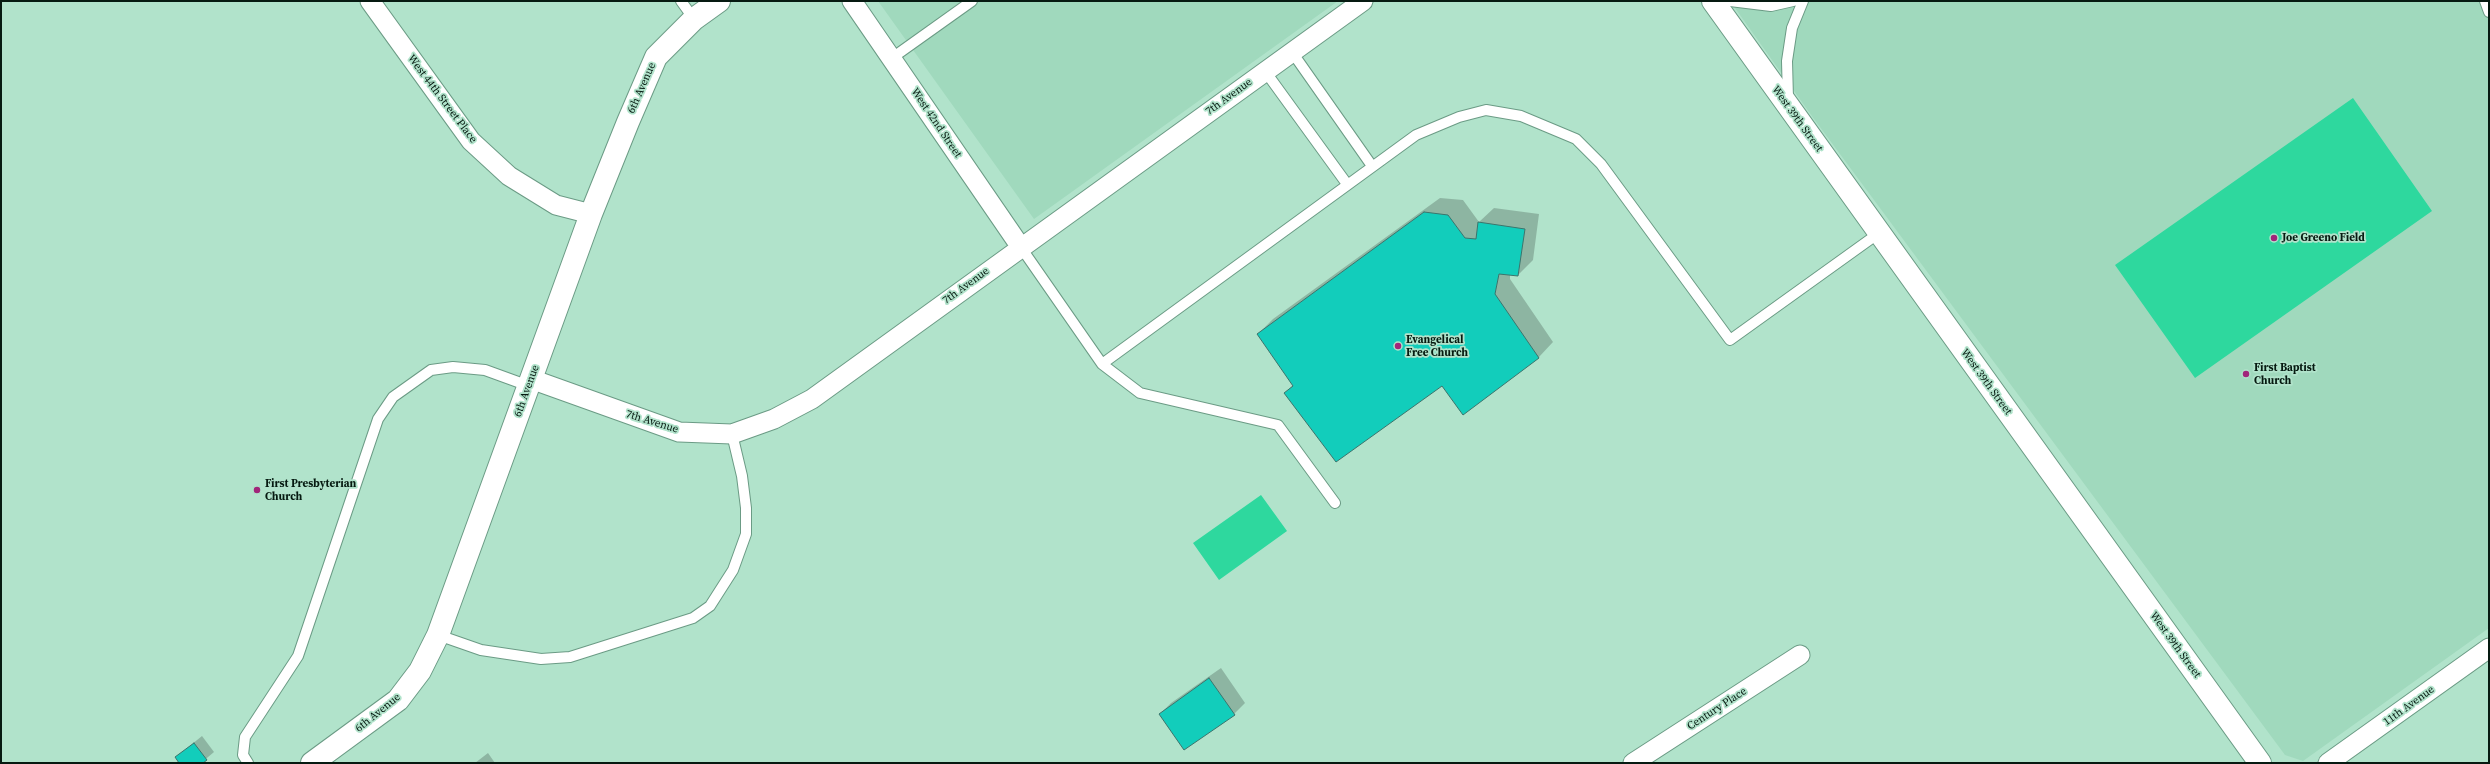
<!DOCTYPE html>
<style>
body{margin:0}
#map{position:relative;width:2490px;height:764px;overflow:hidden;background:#b1e3cb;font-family:"Source Serif 4",serif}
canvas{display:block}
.frame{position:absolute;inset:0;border:2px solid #061a11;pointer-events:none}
</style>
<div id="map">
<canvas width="2490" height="764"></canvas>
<div class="frame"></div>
</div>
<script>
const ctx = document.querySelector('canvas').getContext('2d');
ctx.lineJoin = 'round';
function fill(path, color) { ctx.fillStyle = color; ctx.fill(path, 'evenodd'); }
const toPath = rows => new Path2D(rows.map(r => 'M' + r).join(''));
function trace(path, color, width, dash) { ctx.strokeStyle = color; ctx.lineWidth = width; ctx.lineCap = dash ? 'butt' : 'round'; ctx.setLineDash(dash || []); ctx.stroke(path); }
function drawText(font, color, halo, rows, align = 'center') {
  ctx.font = font + ' "Source Serif 4",serif'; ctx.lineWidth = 3.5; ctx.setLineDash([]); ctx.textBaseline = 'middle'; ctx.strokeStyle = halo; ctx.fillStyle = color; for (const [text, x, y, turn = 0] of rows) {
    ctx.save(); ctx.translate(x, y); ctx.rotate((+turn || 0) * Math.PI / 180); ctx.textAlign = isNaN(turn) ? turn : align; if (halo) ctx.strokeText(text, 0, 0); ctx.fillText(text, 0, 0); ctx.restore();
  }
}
fill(toPath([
 [878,1,1338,1,1034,219],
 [1730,1,2489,1,2489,628,2303,761,2285,755,1814,119]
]), '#a0d9bd');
fill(toPath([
 [2353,98,2432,211,2195,378,2115,265],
 [1261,495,1287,531,1219,580,1193,543]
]), '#2ed89e');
fill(toPath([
 [1440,198,1463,200,1479,222,1494,208,1539,214,1533,260,1518,275,1510,274,1510,279,1553,342,1539,357,1463,413,1442,384,1285,393,1293,385,1258,334,1273,319],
 [1221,668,1245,703,1234,714,1160,714,1171,703],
 [202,736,214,752,201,763,180,763,176,757],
 [488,753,495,763,475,763]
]), '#0003');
const building = toPath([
 [1424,212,1448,215,1465,238,1476,239,1478,222,1525,229,1518,276,1499,274,1495,294,1539,358,1463,415,1442,386,1336,462,1284,393,1293,386,1257,334,1424,212],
 [1209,678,1235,715,1184,750,1159,714,1209,678],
 [194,743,207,760,203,763,179,763,175,757,194,743]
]);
fill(building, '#12cdbb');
trace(building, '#3b746c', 1);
const service = toPath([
 [681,1,694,19],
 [1730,1,1771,6,1793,1],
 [2485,1,2489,12],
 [1292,52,1372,166],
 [892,58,972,1],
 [1265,71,1347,184],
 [1788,99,1787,61,1792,28,1803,1],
 [1020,246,1102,364,1140,393,1278,425,1335,503],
 [1102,364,1416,135,1459,117,1486,110,1521,116,1576,139,1601,164,1730,340,1879,233],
 [438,635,481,650,541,659,570,657,693,618,710,606,733,570,746,534,746,508,742,476,732,434],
 [248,763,243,755,245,737,298,656,378,419,393,397,431,370,453,367,485,370,529,386]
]);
const minor = toPath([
 [370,1,471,141,509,176,556,205,591,214],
 [852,1,1020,246],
 [531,379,679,432,732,434,774,419,812,399,1363,1],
 [1633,763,1800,655],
 [2328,763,2489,648]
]);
const tertiary = toPath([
 [312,763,398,700,420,671,438,635,591,214,628,122,656,57,694,19,719,1]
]);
const secondary = toPath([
 [1713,1,2260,763]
]);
trace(service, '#6b9b85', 12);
trace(minor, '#6b9b85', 21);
trace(tertiary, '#6b9b85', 24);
trace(secondary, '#6b9b85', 24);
trace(service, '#fff', 10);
trace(minor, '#fff', 19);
trace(tertiary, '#fff', 22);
trace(secondary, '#fff', 22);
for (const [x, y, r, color] of [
 [2274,238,4,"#a1257a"],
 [1398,346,4,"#a1257a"],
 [2246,374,4,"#a1257a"],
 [257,490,4,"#a1257a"]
]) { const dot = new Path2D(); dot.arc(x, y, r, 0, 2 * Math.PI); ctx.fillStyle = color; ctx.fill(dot); trace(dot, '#b1e3cb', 1.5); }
drawText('11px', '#061a11', '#b1e3cb', [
 ["6th Avenue",642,88,-66],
 ["7th Avenue",1229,97,-36],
 ["West 44th Street Place",442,99,53],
 ["West 39th Street",1797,119,54],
 ["West 42nd Street",936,123,56],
 ["7th Avenue",966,286,-36],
 ["West 39th Street",1986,382,54],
 ["6th Avenue",527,391,-70],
 ["7th Avenue",652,422,17],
 ["West 39th Street",2175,645,54],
 ["11th Avenue",2409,706,-36],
 ["Century Place",1717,709,-33],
 ["6th Avenue",378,713,-39]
]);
drawText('bold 11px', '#061a11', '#b1e3cb', [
 ["Joe Greeno Field",2282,238],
 ["Evangelical",1406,340],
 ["Free Church",1406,353],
 ["First Baptist",2254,368],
 ["Church",2254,381],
 ["First Presbyterian",265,484],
 ["Church",265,497]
], 'left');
</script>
